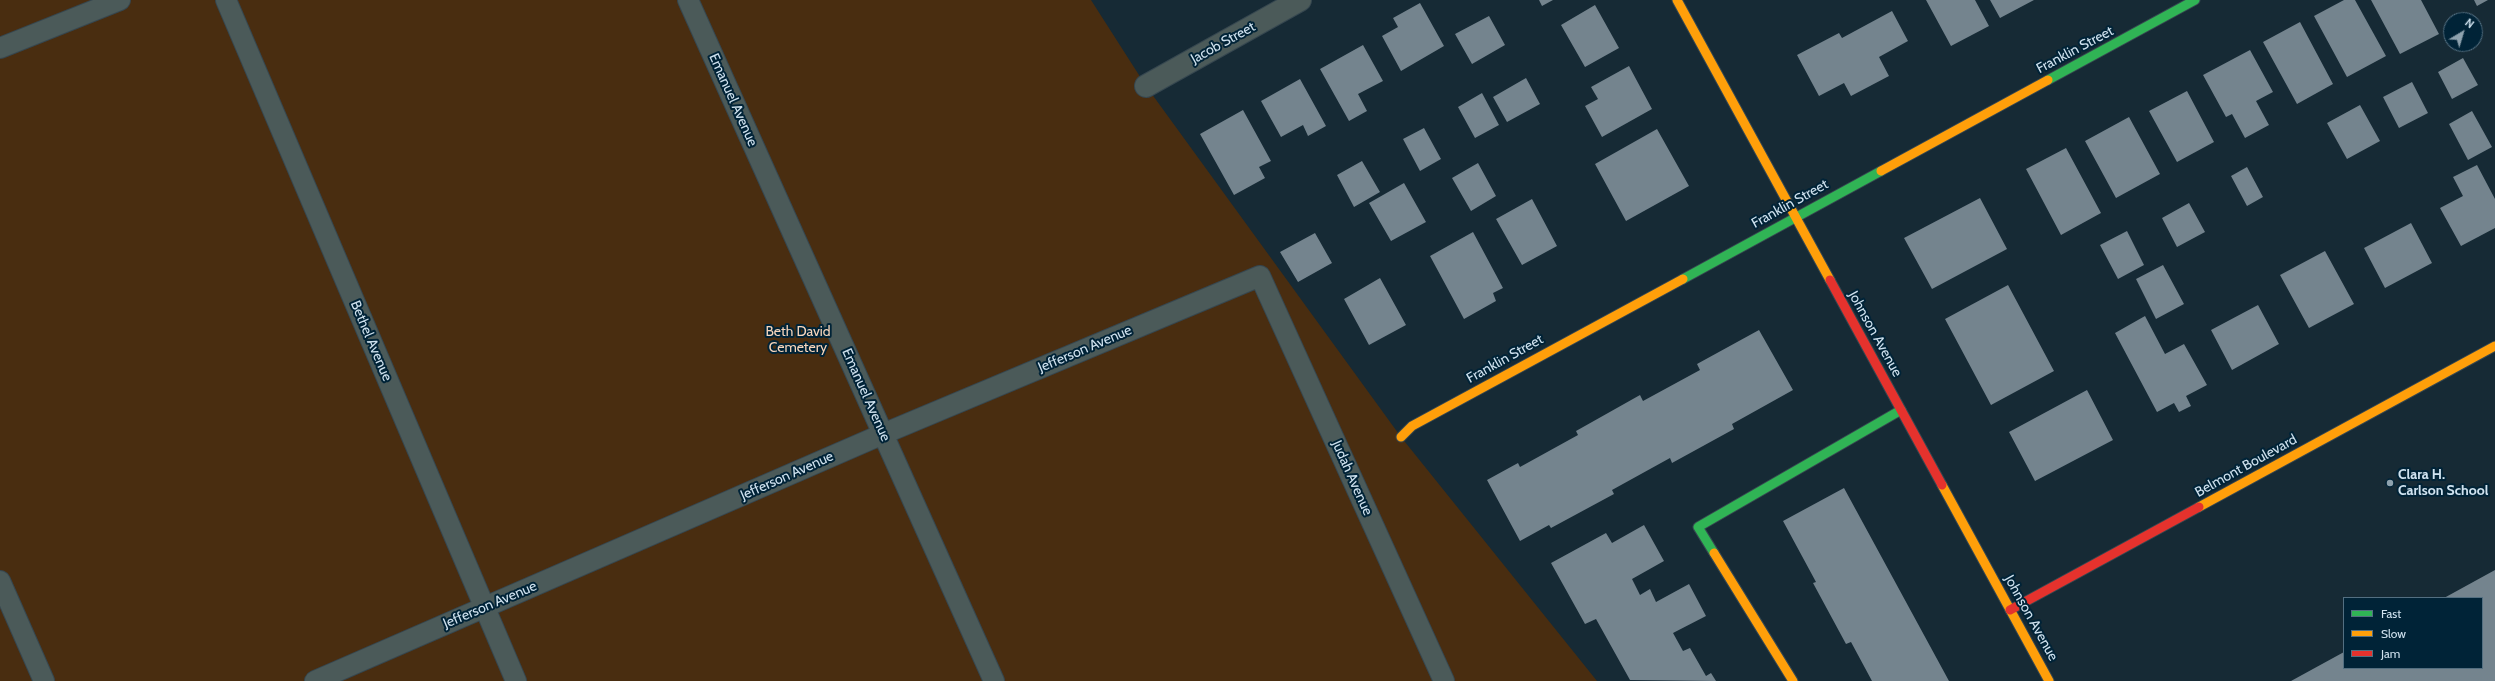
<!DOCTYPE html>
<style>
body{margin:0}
#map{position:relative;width:2495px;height:681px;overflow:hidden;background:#162a35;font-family:Cabin,sans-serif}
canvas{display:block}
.legend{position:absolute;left:2343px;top:597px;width:140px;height:72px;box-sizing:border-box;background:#002337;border:1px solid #536f81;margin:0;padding:5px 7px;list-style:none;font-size:12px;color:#cfe2ef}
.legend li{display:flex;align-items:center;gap:8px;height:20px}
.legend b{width:20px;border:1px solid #536f81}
.north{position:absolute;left:2443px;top:12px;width:40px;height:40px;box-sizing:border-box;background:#002337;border:1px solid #536f81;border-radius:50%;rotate:38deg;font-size:11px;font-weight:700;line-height:16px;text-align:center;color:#cfe2ef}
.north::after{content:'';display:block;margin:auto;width:14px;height:18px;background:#8ea2ae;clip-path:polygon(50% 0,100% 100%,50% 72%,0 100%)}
</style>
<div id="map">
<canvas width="2495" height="681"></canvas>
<ul class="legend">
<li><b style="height:5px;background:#30b455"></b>Fast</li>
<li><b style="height:5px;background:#ff9f0a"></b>Slow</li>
<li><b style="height:5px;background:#e5322d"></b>Jam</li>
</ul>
<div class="north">N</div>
</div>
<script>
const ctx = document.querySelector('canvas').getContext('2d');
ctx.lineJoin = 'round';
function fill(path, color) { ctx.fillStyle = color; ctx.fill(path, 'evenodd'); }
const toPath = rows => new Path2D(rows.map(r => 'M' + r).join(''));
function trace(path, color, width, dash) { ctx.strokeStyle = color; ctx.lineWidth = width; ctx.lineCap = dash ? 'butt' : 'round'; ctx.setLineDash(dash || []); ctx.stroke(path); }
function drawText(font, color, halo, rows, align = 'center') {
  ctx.font = font + ' Cabin,sans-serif'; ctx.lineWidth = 4; ctx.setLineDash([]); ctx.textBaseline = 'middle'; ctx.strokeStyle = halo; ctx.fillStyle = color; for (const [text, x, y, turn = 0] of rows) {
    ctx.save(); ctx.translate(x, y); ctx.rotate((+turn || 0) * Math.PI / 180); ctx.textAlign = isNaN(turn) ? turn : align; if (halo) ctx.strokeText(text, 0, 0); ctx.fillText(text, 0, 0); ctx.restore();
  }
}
fill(toPath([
 [0,0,1091,0,1146,86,1401,437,1597,681,0,681]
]), '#492d10');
fill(toPath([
 [1539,0,1553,0,1542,6],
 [1926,0,1975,0,1989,26,1951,46],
 [1990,0,2034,0,2000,18],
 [2344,0,2355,0,2386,56,2347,77,2314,16],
 [2371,0,2421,0,2439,34,2400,54],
 [2474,0,2488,0,2477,6],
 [1420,3,1444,46,1401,71,1382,36,1398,27,1393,18],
 [1595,5,1619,48,1585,67,1561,25],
 [1892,11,1908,41,1879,57,1889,76,1851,96,1844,83,1819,96,1797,55,1839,33,1842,38],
 [1489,16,1505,45,1472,64,1455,34],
 [2300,22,2333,84,2297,104,2263,42],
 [1363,45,1383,81,1358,94,1367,111,1349,121,1320,69],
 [2250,50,2273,92,2256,101,2269,125,2245,138,2232,114,2226,117,2203,75],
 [2463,58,2478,85,2452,99,2438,72],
 [1629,66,1652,109,1602,137,1585,106,1598,99,1591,87],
 [1526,78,1540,104,1507,122,1493,97],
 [1300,79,1326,126,1308,136,1303,125,1281,137,1261,101],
 [2412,82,2428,113,2399,128,2383,97],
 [2187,91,2214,142,2177,162,2149,111],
 [1482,93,1499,125,1475,138,1458,107],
 [2360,105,2380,141,2347,159,2327,123],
 [1243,110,1271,161,1259,167,1265,178,1234,195,1200,134],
 [2472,111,2492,147,2468,160,2449,124],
 [2129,117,2160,174,2116,198,2085,141],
 [1424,128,1441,159,1420,171,1403,139],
 [1657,129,1689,186,1626,221,1595,164],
 [2066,148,2101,213,2061,235,2026,169],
 [1362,161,1380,192,1354,207,1337,175],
 [1478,163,1496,196,1471,211,1452,178],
 [2477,165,2495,199,2495,228,2461,246,2440,208,2463,196,2453,177],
 [2247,167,2263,197,2247,206,2231,176],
 [1404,183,1426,222,1391,241,1369,203],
 [1980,198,2007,249,1932,289,1904,238],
 [1532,199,1557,246,1522,265,1496,219],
 [2189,203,2205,232,2177,247,2162,218],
 [2411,223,2432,263,2385,288,2364,248],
 [2127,231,2144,265,2118,279,2100,245],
 [1473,232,1503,288,1493,293,1496,301,1464,319,1430,256],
 [1315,233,1332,263,1298,282,1280,252],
 [2325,251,2354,304,2309,328,2280,275],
 [2163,265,2184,304,2156,319,2136,279],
 [1380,278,1406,325,1369,345,1344,299],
 [2008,285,2054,371,1991,405,1945,319],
 [2258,305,2279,344,2232,370,2211,330],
 [2145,316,2165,354,2184,344,2207,385,2186,396,2191,406,2179,412,2174,403,2157,412,2115,333],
 [1759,330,1793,390,1732,424,1734,429,1672,463,1670,458,1612,490,1614,494,1551,528,1549,525,1520,541,1487,480,1518,463,1520,467,1578,435,1576,431,1640,395,1643,401,1700,370,1697,364],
 [2087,390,2113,440,2035,481,2009,432],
 [1844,488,1949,681,1872,681,1851,642,1846,644,1813,583,1816,582,1783,521],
 [1644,525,1664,561,1632,579,1640,595,1650,589,1656,602,1689,584,1706,616,1673,633,1683,651,1690,648,1706,676,1711,673,1716,681,1630,680,1596,619,1585,624,1551,563,1606,533,1612,543],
 [2495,570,2495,681,2291,681,2344,652,2344,668,2482,668,2482,598,2444,598]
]), '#74848e');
const lane = toPath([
 [226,0,516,681],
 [688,0,994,681],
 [0,48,120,0],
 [0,581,44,681],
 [315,681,883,434,1260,276,1444,681]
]);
const street = toPath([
 [1146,86,1300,0]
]);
const fast = toPath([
 [2048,80,2195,0],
 [1683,279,1881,171],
 [1714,553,1698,527,1901,410]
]);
const slow = toPath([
 [1677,0,1830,280],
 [1881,171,2048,80],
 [1401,437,1412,426,1683,279],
 [1942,485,2049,681],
 [2199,507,2495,346],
 [1714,553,1793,681]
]);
const jam = toPath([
 [1830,280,1942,485],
 [2010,610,2199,507]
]);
trace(lane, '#364750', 22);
trace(street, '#364750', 24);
trace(fast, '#364750', 11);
trace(slow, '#364750', 11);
trace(jam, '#364750', 11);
trace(lane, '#4b5a59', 20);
trace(street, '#4b5a59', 22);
trace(fast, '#30b455', 9);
trace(slow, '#ff9f0a', 9);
trace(jam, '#e5322d', 9);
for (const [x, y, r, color] of [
 [2390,483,4,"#8ea2ae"]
]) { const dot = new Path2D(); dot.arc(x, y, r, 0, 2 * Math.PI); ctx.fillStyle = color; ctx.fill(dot); trace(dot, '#002337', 1.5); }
drawText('14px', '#cfe2ef', '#002337', [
 ["Jacob Street",1223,43,-29],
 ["Franklin Street",2075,50,-28],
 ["Emanuel Avenue",733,100,66],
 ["Franklin Street",1790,204,-29],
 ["Johnson Avenue",1875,334,61],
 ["Bethel Avenue",371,341,67],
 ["Jefferson Avenue",1085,349,-23],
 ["Franklin Street",1505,359,-29],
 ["Emanuel Avenue",866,395,66],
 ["Belmont Boulevard",2246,466,-29],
 ["Jefferson Avenue",787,476,-24],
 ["Judah Avenue",1352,478,66],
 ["Jefferson Avenue",490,605,-23],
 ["Johnson Avenue",2031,618,61]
]);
drawText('14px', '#f8d6bb', '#002337', [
 ["Beth David",798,332],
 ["Cemetery",798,348]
]);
drawText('bold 14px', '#cfe2ef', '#002337', [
 ["Clara H.",2398,475],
 ["Carlson School",2398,491]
], 'left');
</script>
